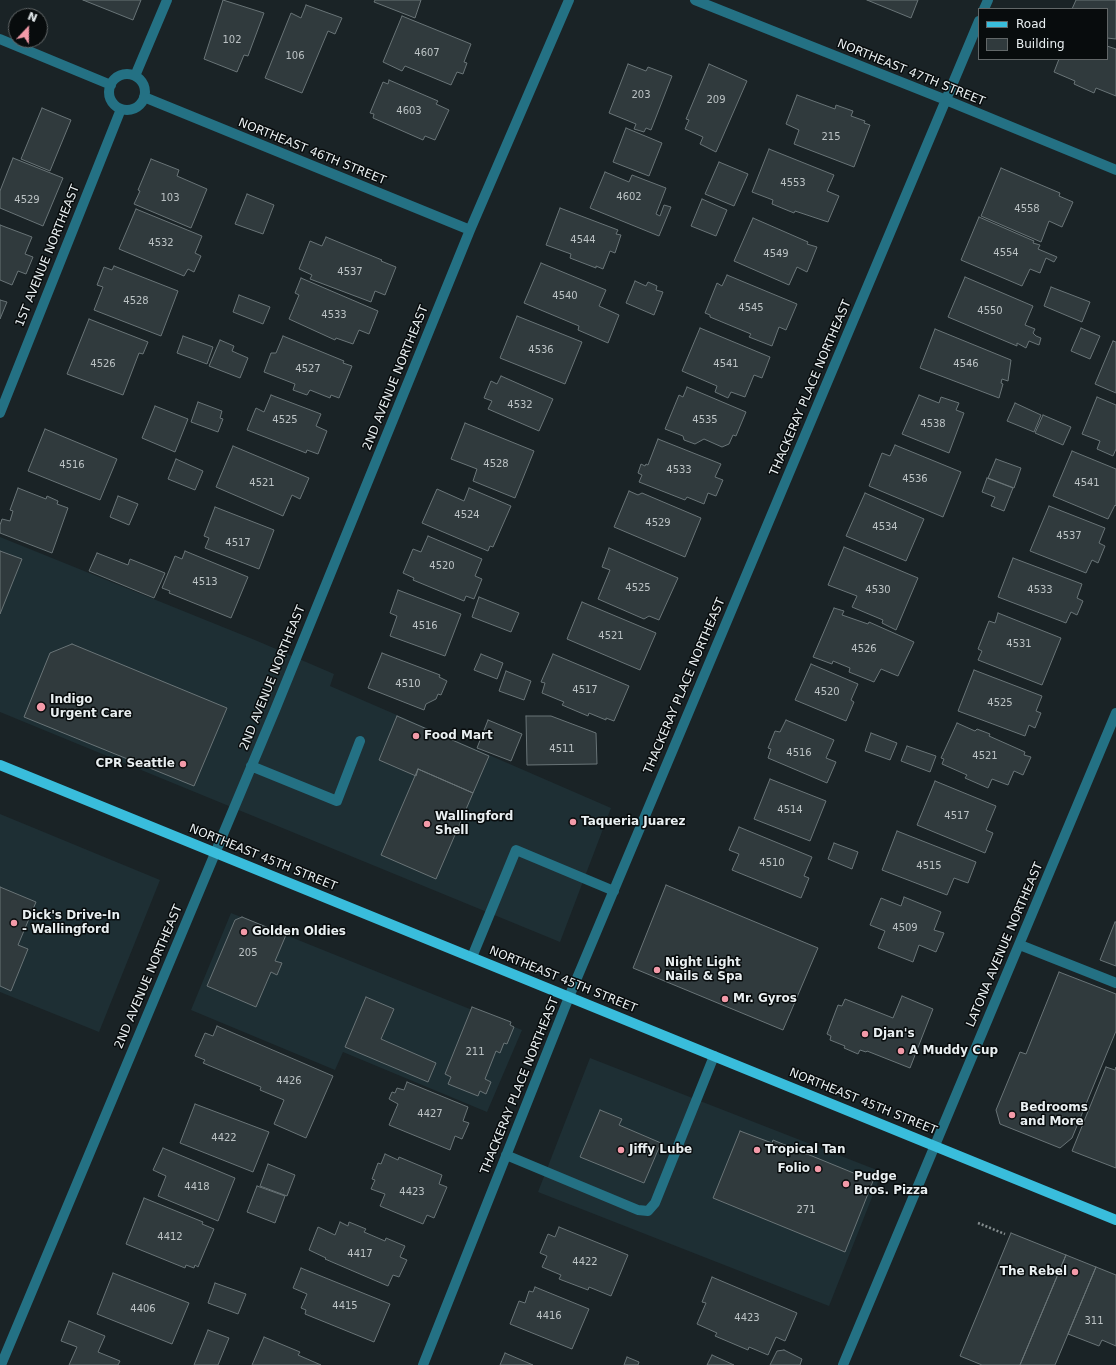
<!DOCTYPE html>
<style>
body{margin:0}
#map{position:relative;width:1116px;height:1365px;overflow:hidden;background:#1a2326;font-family:"DejaVu Sans",sans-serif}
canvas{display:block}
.legend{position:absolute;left:978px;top:8px;width:130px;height:52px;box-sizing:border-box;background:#080c0d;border:1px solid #626768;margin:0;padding:5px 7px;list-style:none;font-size:12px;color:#e9eff1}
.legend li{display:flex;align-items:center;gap:8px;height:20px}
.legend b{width:20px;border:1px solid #626768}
.north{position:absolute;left:8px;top:8px;width:40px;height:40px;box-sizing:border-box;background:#080c0d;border:1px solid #626768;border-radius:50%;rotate:22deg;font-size:11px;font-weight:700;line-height:16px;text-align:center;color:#e9eff1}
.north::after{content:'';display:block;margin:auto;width:14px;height:18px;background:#f39aa8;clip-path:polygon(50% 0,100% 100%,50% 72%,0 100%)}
</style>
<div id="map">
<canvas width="1116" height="1365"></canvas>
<ul class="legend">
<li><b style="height:5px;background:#39bddc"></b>Road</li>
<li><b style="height:11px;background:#303a3d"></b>Building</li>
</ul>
<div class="north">N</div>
</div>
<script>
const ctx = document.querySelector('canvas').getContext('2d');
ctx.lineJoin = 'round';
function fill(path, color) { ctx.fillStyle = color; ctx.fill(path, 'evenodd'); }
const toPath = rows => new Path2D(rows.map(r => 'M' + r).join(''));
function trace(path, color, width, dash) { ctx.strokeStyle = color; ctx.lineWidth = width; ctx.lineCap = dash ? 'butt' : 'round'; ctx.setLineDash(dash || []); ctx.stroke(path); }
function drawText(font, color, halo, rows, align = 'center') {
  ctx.font = font + ' "DejaVu Sans",sans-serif'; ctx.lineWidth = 3; ctx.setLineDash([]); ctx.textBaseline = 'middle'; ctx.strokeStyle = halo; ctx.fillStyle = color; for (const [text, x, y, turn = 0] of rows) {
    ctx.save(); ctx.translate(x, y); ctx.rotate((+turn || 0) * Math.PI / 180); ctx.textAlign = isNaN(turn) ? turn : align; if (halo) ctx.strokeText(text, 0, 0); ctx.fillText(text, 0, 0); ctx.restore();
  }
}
fill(toPath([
 [0,537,255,640,334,674,330,686,611,808,560,942,0,712],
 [0,814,160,880,99,1032,0,992],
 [231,913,522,1030,487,1112,343,1052,335,1070,191,1010],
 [590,1058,882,1172,829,1306,538,1192]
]), '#1e2f34');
const building = toPath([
 [83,0,141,0,133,20,83,0],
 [223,0,264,13,248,56,244,55,237,72,204,59,223,0],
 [375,0,421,0,415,18,374,2,375,0],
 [867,0,918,0,911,18,867,0],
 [1076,0,1116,0,1116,39,1107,38,1107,9,1072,9,1076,0],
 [306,5,342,18,335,34,328,31,302,93,265,78,291,13,301,18,306,5],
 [402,16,471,44,464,62,467,63,463,74,457,72,451,85,405,66,402,71,383,62,402,16],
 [1107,46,1116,49,1116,96,1096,88,1094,93,1074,84,1075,81,1054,72,1059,59,1107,59,1107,46],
 [628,64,646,71,648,67,672,76,651,130,646,128,644,132,634,129,636,124,609,113,628,64],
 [709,64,747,81,716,152,700,144,703,137,685,129,689,120,686,119,709,64],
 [389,80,438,101,436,104,449,110,435,140,425,136,423,140,373,118,374,114,370,113,383,82,388,84,389,80],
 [797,95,835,109,836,105,853,111,851,116,865,121,864,123,870,125,854,167,794,144,799,130,786,124,797,95],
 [42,108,71,120,50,171,21,159,42,108],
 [626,128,662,143,649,176,613,162,626,128],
 [769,149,834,175,827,191,839,196,828,222,795,211,794,213,772,204,773,200,752,192,769,149],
 [13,158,63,178,43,226,0,208,0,191,13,158],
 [151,159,179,170,177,176,207,189,191,228,134,204,140,191,138,190,151,159],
 [719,162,748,174,734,206,705,194,719,162],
 [1001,168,1060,193,1059,196,1073,202,1062,227,1049,221,1041,242,981,216,1001,168],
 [605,172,629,182,632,175,666,188,656,214,660,216,664,205,671,207,659,236,590,208,605,172],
 [247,194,274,205,263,234,235,224,247,194],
 [702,199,727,210,716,236,691,226,702,199],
 [560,208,618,230,616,234,621,235,615,253,610,251,603,269,596,266,596,268,570,258,571,254,546,245,560,208],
 [136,209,202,236,195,253,201,256,194,272,188,269,184,276,119,249,136,209],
 [979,217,1034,241,1033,243,1040,245,1038,249,1057,257,1054,262,1046,258,1040,273,1030,269,1022,286,961,260,979,217],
 [753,218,808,242,807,244,817,247,807,272,797,267,789,285,734,261,753,218],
 [0,225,32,237,25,254,33,257,26,274,18,271,12,285,0,280,0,225],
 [326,237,382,260,381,261,396,267,385,295,375,291,371,302,310,279,312,275,299,269,310,241,322,246,326,237],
 [541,263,606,290,599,306,619,315,608,343,578,330,579,326,524,303,541,263],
 [114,266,178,291,161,336,94,310,103,287,97,285,104,267,112,270,114,266],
 [727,275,797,304,786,330,779,327,772,346,749,337,751,334,710,317,710,315,705,313,717,283,722,286,727,275],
 [965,277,1033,306,1025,325,1035,329,1033,333,1036,336,1041,338,1039,345,1029,341,1026,348,1017,343,1017,346,948,317,965,277],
 [301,278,378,311,369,334,359,330,353,344,336,338,335,340,289,319,299,295,295,293,301,278],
 [635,281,646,286,648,282,657,286,656,290,663,292,654,315,626,303,635,281],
 [1051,287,1090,302,1082,322,1044,306,1051,287],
 [239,295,270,307,263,324,233,312,239,295],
 [0,300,7,302,0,319,0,300],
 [517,316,582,342,565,384,500,358,517,316],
 [89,319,148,342,143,354,139,353,123,395,67,374,89,319],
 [700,328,770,357,762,378,754,375,745,397,731,392,728,398,715,392,717,386,682,371,700,328],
 [1081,328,1100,336,1090,359,1071,351,1081,328],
 [935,329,1011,360,1008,381,1002,379,1001,383,1003,384,999,398,920,368,935,329],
 [183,336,213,347,207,364,177,353,183,336],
 [283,336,344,361,343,363,352,366,339,398,331,395,330,398,310,390,307,395,293,390,295,384,264,372,271,353,276,353,283,336],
 [220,340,234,346,232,351,248,358,240,378,209,366,220,340],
 [1113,341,1116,342,1116,393,1095,384,1113,341],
 [501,376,553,399,539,431,488,409,492,401,484,398,491,381,497,384,501,376],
 [687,387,746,412,736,436,733,435,729,444,722,447,704,439,695,444,684,440,683,436,665,429,679,395,683,397,687,387],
 [271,395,321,414,316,426,327,431,318,454,307,450,306,453,247,430,256,408,264,412,271,395],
 [919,395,939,403,941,397,959,403,956,410,964,413,949,453,902,434,919,395],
 [1097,397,1116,405,1116,449,1113,456,1097,449,1100,441,1082,434,1097,397],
 [198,402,222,411,220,418,223,419,218,432,191,422,198,402],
 [1015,403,1041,415,1034,432,1007,421,1015,403],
 [155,406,188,419,175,452,142,438,155,406],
 [1043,415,1071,427,1063,445,1035,433,1043,415],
 [465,423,534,451,515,498,473,481,477,469,451,459,465,423],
 [45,429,117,459,100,500,28,471,45,429],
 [658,439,721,464,715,477,723,480,716,496,708,493,704,504,687,497,685,500,639,482,642,475,638,473,641,464,645,466,646,464,648,465,658,439],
 [895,445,961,472,943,517,869,486,882,453,890,456,895,445],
 [233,446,309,478,300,499,292,495,283,516,216,487,233,446],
 [1072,451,1116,469,1116,506,1115,505,1108,519,1053,496,1072,451],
 [176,459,203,471,195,490,168,479,176,459],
 [996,459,1021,468,1014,488,988,478,996,459],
 [987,478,1013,488,1004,511,991,506,995,497,982,492,987,478],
 [18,488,46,499,47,496,58,501,57,504,68,508,52,553,0,533,0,525,2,519,10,521,13,511,10,510,18,488],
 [469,488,511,506,493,547,490,546,488,551,422,523,437,489,464,501,469,488],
 [629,491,638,495,642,493,701,518,685,557,614,527,629,491],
 [865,493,924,519,906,561,846,536,865,493],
 [118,496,138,504,129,525,110,517,118,496],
 [1049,506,1105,528,1099,543,1105,546,1098,563,1092,560,1086,573,1030,551,1049,506],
 [215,507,274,530,259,569,205,548,209,538,204,536,215,507],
 [428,536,482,559,475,576,482,579,474,599,466,596,464,601,413,580,414,578,403,573,413,549,421,552,428,536],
 [844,547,918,578,896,630,882,623,883,620,852,607,857,596,828,585,844,547],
 [609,548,678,578,659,620,649,616,644,619,598,599,610,570,602,567,609,548],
 [0,551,22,559,0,614,0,551],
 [185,551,248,577,231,618,169,593,170,591,162,588,175,556,182,559,185,551],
 [97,553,128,565,130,559,165,573,154,598,89,571,97,553],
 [1013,558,1082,584,1077,598,1083,601,1077,615,1071,612,1066,623,998,597,1013,558],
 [398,590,461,614,445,656,390,636,397,616,390,613,398,590],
 [479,597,519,613,511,632,472,617,479,597],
 [582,602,656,633,640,670,567,639,582,602],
 [834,608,844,611,842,615,868,624,869,622,914,642,898,676,881,669,874,682,849,672,850,668,833,661,832,664,813,657,834,608],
 [998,613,1061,638,1042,685,978,660,982,651,978,649,989,621,995,623,998,613],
 [72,644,227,708,194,786,24,717,50,653,72,644],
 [382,653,440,675,439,677,447,681,441,695,438,694,436,699,426,704,424,710,368,688,382,653],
 [481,654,503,663,497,679,474,670,481,654],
 [553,654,629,686,614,721,606,718,606,720,589,713,588,716,562,705,564,702,542,693,545,683,541,682,553,654],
 [811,664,858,684,851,700,854,702,846,721,795,700,811,664],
 [974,670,1042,696,1036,711,1041,713,1035,728,1029,725,1025,736,958,711,974,670],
 [506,671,531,681,524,700,499,691,506,671],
 [397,716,489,756,473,793,418,769,416,776,379,760,397,716],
 [526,716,551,716,596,733,597,764,527,765,526,716],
 [488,720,522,734,511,761,477,748,488,720],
 [786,720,834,740,826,758,836,762,827,783,768,758,771,749,768,748,775,731,780,732,786,720],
 [957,723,975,731,977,729,990,734,989,736,1025,752,1024,755,1031,757,1023,775,1014,771,1008,785,992,779,988,788,965,778,967,775,942,764,944,759,941,758,957,723],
 [871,733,897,743,890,760,865,751,871,733],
 [907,746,936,756,930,772,901,761,907,746],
 [418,769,473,793,436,879,381,855,418,769],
 [770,779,826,801,810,841,754,819,770,779],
 [935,781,996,806,986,830,993,833,985,853,917,825,935,781],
 [739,827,812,857,804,876,809,878,801,898,732,870,739,854,729,850,739,827],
 [897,831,976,862,968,883,954,878,947,895,882,870,897,831],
 [834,843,858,852,852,869,828,859,834,843],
 [666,885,818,948,783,1030,633,968,666,885],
 [0,887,36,902,18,945,28,949,11,991,0,986,0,887],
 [904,897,941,912,934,930,944,933,936,952,919,945,913,962,878,948,885,931,870,925,881,898,901,906,904,897],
 [242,917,286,935,275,961,282,963,277,975,271,972,256,1007,207,986,235,920,242,917],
 [1115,922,1116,922,1116,966,1100,960,1115,922],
 [1059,972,1116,994,1116,1031,1072,1138,1060,1148,1000,1124,996,1110,1020,1052,1026,1054,1059,972],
 [902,996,933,1009,910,1068,867,1051,866,1052,860,1050,858,1054,844,1048,845,1046,830,1040,831,1036,827,1034,838,1005,842,1006,845,999,893,1018,902,996],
 [366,997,394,1009,381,1039,436,1063,428,1082,345,1047,366,997],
 [472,1007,511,1022,510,1025,514,1027,507,1044,504,1043,500,1053,496,1051,485,1079,491,1082,486,1094,480,1091,478,1096,448,1084,451,1077,445,1074,472,1007],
 [217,1026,333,1076,306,1138,274,1124,284,1100,260,1090,261,1087,203,1063,205,1060,195,1056,205,1033,213,1036,217,1026],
 [1106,1067,1115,1070,1116,1067,1116,1168,1072,1151,1106,1067],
 [407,1082,468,1107,463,1121,469,1123,462,1139,455,1136,450,1150,389,1125,398,1104,389,1099,392,1092,395,1093,397,1088,404,1090,407,1082],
 [195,1104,269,1132,253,1172,180,1143,195,1104],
 [600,1110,622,1119,619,1125,661,1143,644,1183,580,1157,600,1110],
 [740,1131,772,1143,773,1140,873,1181,845,1252,713,1198,740,1131],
 [163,1148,235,1178,218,1221,158,1196,166,1176,153,1170,163,1148],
 [385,1154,398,1160,399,1157,442,1175,439,1184,447,1187,434,1218,427,1215,423,1224,380,1206,385,1194,371,1189,375,1180,372,1179,378,1163,381,1164,385,1154],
 [268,1164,295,1175,287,1196,260,1186,268,1164],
 [257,1186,285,1196,275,1223,247,1212,257,1186],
 [144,1198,203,1222,202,1224,214,1229,198,1267,195,1265,194,1268,186,1265,185,1268,126,1244,144,1198],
 [340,1222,348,1226,349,1222,366,1229,364,1232,385,1241,386,1238,405,1246,400,1257,407,1260,399,1277,393,1275,388,1286,325,1259,326,1258,309,1250,318,1227,335,1235,340,1222],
 [559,1227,628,1255,611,1296,589,1287,588,1290,559,1279,561,1275,542,1267,547,1256,540,1253,548,1234,555,1237,559,1227],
 [1011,1233,1066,1255,1020,1365,982,1365,960,1356,1011,1233],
 [1066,1255,1096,1267,1068,1334,1055,1365,1020,1365,1066,1255],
 [1096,1267,1116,1275,1116,1346,1102,1340,1099,1346,1068,1334,1096,1267],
 [301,1268,390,1304,374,1342,305,1314,306,1310,301,1308,307,1294,293,1288,301,1268],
 [113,1273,189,1303,172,1344,97,1314,113,1273],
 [712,1277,797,1313,785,1341,776,1337,768,1355,749,1347,748,1350,715,1336,717,1333,697,1324,706,1303,702,1302,712,1277],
 [215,1283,246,1294,238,1314,208,1303,215,1283],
 [535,1287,589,1309,572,1349,510,1324,519,1301,525,1303,529,1291,533,1292,535,1287],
 [69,1321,105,1336,98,1352,120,1361,118,1365,69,1365,77,1347,61,1341,69,1321],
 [208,1330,229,1338,218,1365,194,1365,208,1330],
 [264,1337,300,1352,298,1355,321,1365,252,1365,264,1337],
 [784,1350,802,1359,800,1365,770,1365,777,1351,784,1350],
 [505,1353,533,1365,500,1365,505,1353],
 [712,1355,734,1365,707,1365,712,1355],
 [627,1357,639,1362,638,1365,624,1365,627,1357]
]);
fill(building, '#303a3d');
trace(building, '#697477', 1);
trace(toPath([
 [978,1223,1005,1234]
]), '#848c8e', 2.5, [2, 2]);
trace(toPath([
 [695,0,946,100,1116,170],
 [984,9,988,0],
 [0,39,111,85],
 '109 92a18 18 0 1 1 36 0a18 18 0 1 1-36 0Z',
 [135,76,167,0],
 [144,97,470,230],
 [0,413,121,109],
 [251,766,337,801,360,741],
 [1020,945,1116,983],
 [472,957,516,850,614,891],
 [506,1155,638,1210,648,1211,655,1203,714,1056],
 [1,1365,275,710,470,230,569,0],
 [423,1365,569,997,979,21],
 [843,1365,1116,713]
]), '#247184', 10);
trace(toPath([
 [0,765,1116,1220]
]), '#39bddc', 10);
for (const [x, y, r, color] of [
 [41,707,5,"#f39aa8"],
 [416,736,4,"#f39aa8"],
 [183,764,4,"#f39aa8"],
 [573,822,4,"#f39aa8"],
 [427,824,4,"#f39aa8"],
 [14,923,4,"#f39aa8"],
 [244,932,4,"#f39aa8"],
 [657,970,4,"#f39aa8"],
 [725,999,4,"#f39aa8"],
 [865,1034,4,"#f39aa8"],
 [901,1051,4,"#f39aa8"],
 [1012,1115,4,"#f39aa8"],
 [621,1150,4,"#f39aa8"],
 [757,1150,4,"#f39aa8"],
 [818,1169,4,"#f39aa8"],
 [846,1184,4,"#f39aa8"],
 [1075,1272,4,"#f39aa8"]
]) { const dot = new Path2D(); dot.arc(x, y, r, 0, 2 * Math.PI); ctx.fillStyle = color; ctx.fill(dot); trace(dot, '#080c0d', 1.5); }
drawText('10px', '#bbc2c4', null, [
 ["102",232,40],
 ["4607",427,53],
 ["106",295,56],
 ["203",641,95],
 ["209",716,100],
 ["4603",409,111],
 ["215",831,137],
 ["4553",793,183],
 ["4602",629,197],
 ["103",170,198],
 ["4529",27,200],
 ["4558",1027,209],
 ["4544",583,240],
 ["4532",161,243],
 ["4554",1006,253],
 ["4549",776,254],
 ["4537",350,272],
 ["4540",565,296],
 ["4528",136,301],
 ["4545",751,308],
 ["4550",990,311],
 ["4533",334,315],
 ["4536",541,350],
 ["4526",103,364],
 ["4541",726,364],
 ["4546",966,364],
 ["4527",308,369],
 ["4532",520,405],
 ["4525",285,420],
 ["4535",705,420],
 ["4538",933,424],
 ["4528",496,464],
 ["4516",72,465],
 ["4533",679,470],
 ["4536",915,479],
 ["4521",262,483],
 ["4541",1087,483],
 ["4524",467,515],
 ["4529",658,523],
 ["4534",885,527],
 ["4537",1069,536],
 ["4517",238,543],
 ["4520",442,566],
 ["4513",205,582],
 ["4525",638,588],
 ["4530",878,590],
 ["4533",1040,590],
 ["4516",425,626],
 ["4521",611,636],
 ["4531",1019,644],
 ["4526",864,649],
 ["4510",408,684],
 ["4517",585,690],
 ["4520",827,692],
 ["4525",1000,703],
 ["4511",562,749],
 ["4516",799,753],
 ["4521",985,756],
 ["4514",790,810],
 ["4517",957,816],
 ["4510",772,863],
 ["4515",929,866],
 ["4509",905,928],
 ["205",248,953],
 ["211",475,1052],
 ["4426",289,1081],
 ["4427",430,1114],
 ["4422",224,1138],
 ["4418",197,1187],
 ["4423",412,1192],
 ["271",806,1210],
 ["4412",170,1237],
 ["4417",360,1254],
 ["4422",585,1262],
 ["4415",345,1306],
 ["4406",143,1309],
 ["4416",549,1316],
 ["4423",747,1318],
 ["311",1094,1321]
]);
drawText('12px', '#e9eff1', '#080c0d', [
 ["NORTHEAST 47TH STREET",911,73,22],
 ["NORTHEAST 46TH STREET",312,152,22],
 ["1ST AVENUE NORTHEAST",48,256,-68],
 ["2ND AVENUE NORTHEAST",396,378,-68],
 ["THACKERAY PLACE NORTHEAST",811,388,-67],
 ["2ND AVENUE NORTHEAST",273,678,-68],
 ["THACKERAY PLACE NORTHEAST",685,686,-67],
 ["NORTHEAST 45TH STREET",263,858,22],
 ["LATONA AVENUE NORTHEAST",1005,945,-67],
 ["2ND AVENUE NORTHEAST",149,977,-67],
 ["NORTHEAST 45TH STREET",563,980,22],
 ["THACKERAY PLACE NORTHEAST",520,1086,-68],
 ["NORTHEAST 45TH STREET",863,1102,22]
]);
drawText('bold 12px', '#e9eff1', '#080c0d', [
 ["Indigo",50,700],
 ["Urgent Care",50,714],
 ["Food Mart",424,736],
 ["CPR Seattle",175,764,"right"],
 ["Wallingford",435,817],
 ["Shell",435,831],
 ["Taqueria Juarez",581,822],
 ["Dick's Drive-In",22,916],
 ["- Wallingford",22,930],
 ["Golden Oldies",252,932],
 ["Night Light",665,963],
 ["Nails & Spa",665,977],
 ["Mr. Gyros",733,999],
 ["Djan's",873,1034],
 ["A Muddy Cup",909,1051],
 ["Bedrooms",1020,1108],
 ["and More",1020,1122],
 ["Jiffy Lube",629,1150],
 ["Tropical Tan",765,1150],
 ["Folio",810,1169,"right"],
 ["Pudge",854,1177],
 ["Bros. Pizza",854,1191],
 ["The Rebel",1067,1272,"right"]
], 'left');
</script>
